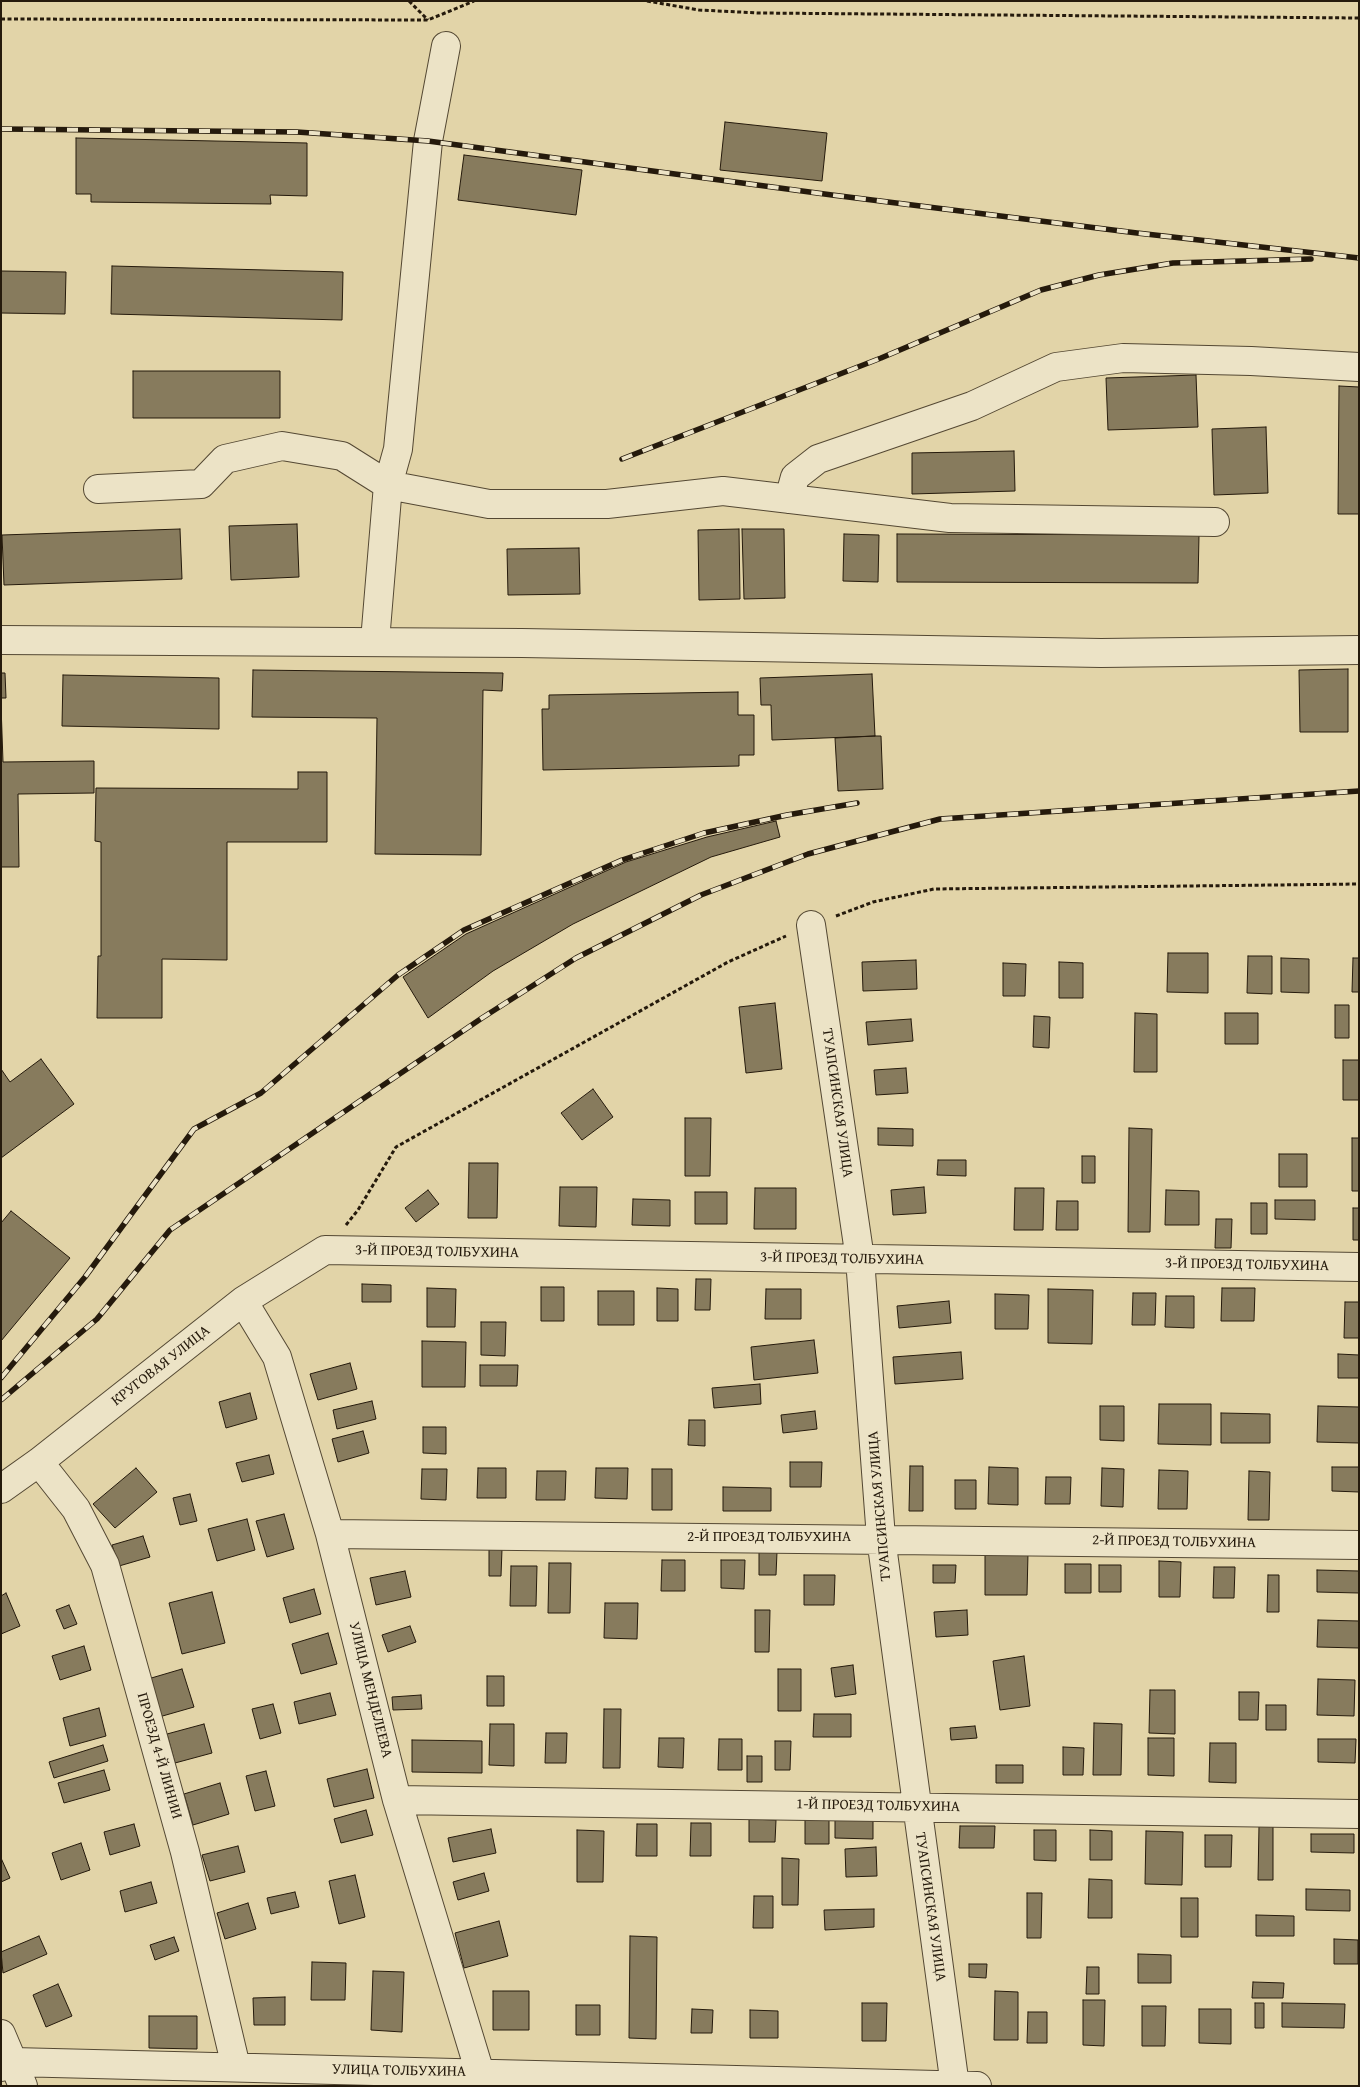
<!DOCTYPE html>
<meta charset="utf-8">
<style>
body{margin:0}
#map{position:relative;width:1360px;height:2087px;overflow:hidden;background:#e2d4a8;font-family:"Gentium Book Plus",serif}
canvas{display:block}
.frame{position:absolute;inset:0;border:2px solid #251a0c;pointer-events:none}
</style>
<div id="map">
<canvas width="1360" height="2087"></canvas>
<div class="frame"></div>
</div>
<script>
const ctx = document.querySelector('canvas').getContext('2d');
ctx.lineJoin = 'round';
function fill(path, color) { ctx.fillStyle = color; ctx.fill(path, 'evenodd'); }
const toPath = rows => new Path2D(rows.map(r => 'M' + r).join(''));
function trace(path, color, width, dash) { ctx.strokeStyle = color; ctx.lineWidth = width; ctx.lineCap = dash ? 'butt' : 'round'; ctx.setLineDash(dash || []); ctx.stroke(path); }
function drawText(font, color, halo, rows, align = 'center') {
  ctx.font = font + ' "Gentium Book Plus",serif'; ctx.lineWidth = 5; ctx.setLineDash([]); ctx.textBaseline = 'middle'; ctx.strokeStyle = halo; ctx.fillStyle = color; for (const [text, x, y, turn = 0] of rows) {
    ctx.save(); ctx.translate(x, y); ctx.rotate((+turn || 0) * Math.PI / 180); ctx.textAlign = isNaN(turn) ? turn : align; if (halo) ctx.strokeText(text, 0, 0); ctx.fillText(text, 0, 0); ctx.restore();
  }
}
const building = toPath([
 [725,122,827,133,822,181,720,170,725,122],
 [76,138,307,143,307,196,270,195,271,204,91,202,91,194,76,194,76,138],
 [464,155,582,170,576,215,458,200,464,155],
 [112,266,343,272,342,320,111,314,112,266],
 [1,271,66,272,65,314,1,313,1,271],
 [133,371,280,371,280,418,133,418,133,371],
 [1196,375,1198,427,1108,430,1106,378,1196,375],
 [1339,386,1359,387,1359,514,1338,514,1339,386],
 [1266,427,1268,493,1214,495,1212,429,1266,427],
 [1014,451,1015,491,912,494,912,453,1014,451],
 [297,524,299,577,231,580,229,526,297,524],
 [180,529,182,579,4,585,2,535,180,529],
 [739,529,740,599,699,600,698,530,739,529],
 [742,529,784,529,785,598,744,599,742,529],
 [844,534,879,535,878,582,843,581,844,534],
 [897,534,1199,535,1198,583,897,582,897,534],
 [579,548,580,594,508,595,507,549,579,548],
 [1348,669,1348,732,1300,732,1299,670,1348,669],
 [253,670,503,673,502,691,483,690,481,855,375,854,377,718,252,717,253,670],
 [1,673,5,673,6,698,1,698,1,673],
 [872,674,875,736,772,740,771,705,761,705,760,678,872,674],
 [63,675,219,678,219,729,62,726,63,675],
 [738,692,738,715,754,715,754,755,739,755,739,766,543,770,542,709,549,709,549,695,738,692],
 [1,705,3,762,94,761,94,793,18,794,19,867,1,867,1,705],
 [875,736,881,736,883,789,838,791,835,738,875,736],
 [298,772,327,772,327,842,227,842,227,960,162,959,162,1018,97,1018,98,956,101,956,101,842,95,841,96,788,298,789,298,772],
 [776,821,780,837,711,857,573,924,493,971,428,1018,403,977,466,934,626,862,707,837,776,821],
 [1168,953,1208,953,1208,993,1167,992,1168,953],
 [1248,956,1272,956,1272,994,1247,993,1248,956],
 [1281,958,1309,959,1309,993,1281,992,1281,958],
 [1353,958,1359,958,1359,992,1352,992,1353,958],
 [916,960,917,989,863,991,862,962,916,960],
 [1059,962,1083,963,1083,998,1059,998,1059,962],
 [1003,963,1026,964,1025,996,1003,996,1003,963],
 [775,1003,782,1069,746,1073,739,1007,775,1003],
 [1335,1005,1349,1005,1349,1038,1335,1038,1335,1005],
 [1135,1013,1157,1014,1157,1072,1134,1072,1135,1013],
 [1225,1013,1258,1013,1258,1044,1225,1044,1225,1013],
 [1034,1016,1050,1017,1049,1048,1033,1047,1034,1016],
 [911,1019,913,1041,868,1045,866,1022,911,1019],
 [41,1059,74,1104,1,1158,1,1069,10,1082,41,1059],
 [1343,1060,1359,1060,1359,1100,1343,1100,1343,1060],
 [906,1068,908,1093,876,1095,874,1070,906,1068],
 [593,1089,613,1117,582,1140,561,1113,593,1089],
 [685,1118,711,1118,710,1176,685,1176,685,1118],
 [878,1128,913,1129,913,1146,878,1145,878,1128],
 [1129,1128,1152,1129,1150,1232,1128,1232,1129,1128],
 [1352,1138,1359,1138,1359,1191,1352,1191,1352,1138],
 [1279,1154,1307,1154,1307,1187,1279,1187,1279,1154],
 [1082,1156,1095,1156,1095,1183,1082,1183,1082,1156],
 [938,1160,966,1160,966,1176,937,1175,938,1160],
 [469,1163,498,1163,497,1218,468,1218,469,1163],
 [560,1187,597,1187,596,1227,559,1226,560,1187],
 [924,1187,926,1213,893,1215,891,1190,924,1187],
 [755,1188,796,1188,796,1229,754,1229,755,1188],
 [1015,1188,1044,1188,1043,1230,1014,1230,1015,1188],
 [428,1190,439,1204,416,1222,405,1208,428,1190],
 [1166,1190,1199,1191,1199,1225,1165,1225,1166,1190],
 [695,1192,727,1192,727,1224,695,1224,695,1192],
 [633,1199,670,1200,670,1226,632,1225,633,1199],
 [1275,1200,1315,1200,1315,1220,1275,1219,1275,1200],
 [1057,1201,1078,1201,1078,1230,1056,1230,1057,1201],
 [1251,1203,1267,1203,1267,1234,1251,1234,1251,1203],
 [1353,1208,1359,1208,1359,1240,1353,1240,1353,1208],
 [11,1211,70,1258,1,1341,1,1223,11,1211],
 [1216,1219,1232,1219,1231,1248,1215,1248,1216,1219],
 [696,1279,711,1279,710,1310,695,1310,696,1279],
 [362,1284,391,1285,391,1302,362,1302,362,1284],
 [541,1287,564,1287,564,1321,541,1321,541,1287],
 [427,1288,456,1289,455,1327,427,1327,427,1288],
 [657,1288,678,1289,678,1321,657,1321,657,1288],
 [1222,1288,1255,1288,1254,1321,1221,1321,1222,1288],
 [766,1289,801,1289,801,1319,765,1319,766,1289],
 [1048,1289,1093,1290,1092,1344,1048,1343,1048,1289],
 [598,1291,634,1291,634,1325,598,1325,598,1291],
 [1133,1293,1156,1293,1155,1325,1132,1325,1133,1293],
 [995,1294,1029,1295,1028,1329,995,1329,995,1294],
 [1166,1296,1194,1296,1194,1328,1165,1327,1166,1296],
 [949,1301,951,1323,899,1328,897,1306,949,1301],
 [1345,1302,1359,1302,1359,1338,1344,1338,1345,1302],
 [481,1322,506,1322,505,1356,481,1355,481,1322],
 [814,1340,818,1373,754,1380,751,1347,814,1340],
 [422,1341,466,1342,465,1387,422,1387,422,1341],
 [961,1352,963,1379,895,1384,893,1357,961,1352],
 [1338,1354,1359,1355,1359,1378,1338,1378,1338,1354],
 [350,1363,357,1389,318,1400,310,1374,350,1363],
 [480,1365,518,1365,517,1386,480,1386,480,1365],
 [760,1384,761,1404,714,1408,712,1388,760,1384],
 [250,1393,257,1419,226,1428,219,1402,250,1393],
 [372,1401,376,1419,337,1429,333,1410,372,1401],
 [1159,1404,1211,1404,1211,1445,1158,1444,1159,1404],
 [1100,1406,1124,1406,1124,1441,1100,1440,1100,1406],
 [1318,1406,1359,1407,1359,1443,1317,1442,1318,1406],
 [815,1411,817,1429,783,1433,781,1415,815,1411],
 [1221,1413,1270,1414,1270,1443,1221,1443,1221,1413],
 [689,1420,705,1420,705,1446,688,1445,689,1420],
 [423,1427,446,1427,446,1454,423,1453,423,1427],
 [363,1431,369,1453,338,1462,332,1439,363,1431],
 [269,1455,274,1474,242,1482,236,1463,269,1455],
 [790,1462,822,1462,821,1487,790,1487,790,1462],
 [910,1466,923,1466,923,1511,909,1511,910,1466],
 [989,1467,1018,1468,1018,1505,988,1504,989,1467],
 [1332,1467,1359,1467,1359,1492,1332,1491,1332,1467],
 [136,1468,157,1492,115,1528,93,1504,136,1468],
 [478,1468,506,1468,506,1498,477,1498,478,1468],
 [596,1468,628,1468,627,1499,595,1498,596,1468],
 [1102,1468,1124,1469,1123,1507,1101,1506,1102,1468],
 [422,1469,447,1469,446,1500,421,1499,422,1469],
 [652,1469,672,1469,672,1510,652,1510,652,1469],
 [1159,1470,1188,1471,1187,1509,1158,1509,1159,1470],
 [537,1471,566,1471,565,1500,536,1500,537,1471],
 [1249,1471,1270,1472,1269,1520,1248,1520,1249,1471],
 [1046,1477,1071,1477,1070,1504,1045,1504,1046,1477],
 [955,1480,976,1480,976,1509,955,1509,955,1480],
 [723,1487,771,1488,771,1511,723,1511,723,1487],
 [190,1494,197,1521,180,1525,173,1498,190,1494],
 [284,1514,294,1549,267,1557,256,1521,284,1514],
 [247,1519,255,1550,217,1561,208,1529,247,1519],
 [143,1536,150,1557,119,1566,112,1545,143,1536],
 [489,1548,502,1549,501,1576,489,1576,489,1548],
 [759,1552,777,1552,776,1575,759,1575,759,1552],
 [985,1552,1028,1553,1027,1595,985,1595,985,1552],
 [662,1560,685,1560,685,1591,661,1591,662,1560],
 [721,1560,745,1560,744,1589,721,1588,721,1560],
 [1159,1561,1181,1562,1180,1597,1159,1597,1159,1561],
 [549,1563,571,1563,570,1613,548,1613,549,1563],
 [1065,1564,1091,1564,1091,1593,1065,1593,1065,1564],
 [933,1565,956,1565,955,1583,933,1583,933,1565],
 [1099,1565,1121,1565,1121,1592,1099,1592,1099,1565],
 [511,1566,537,1566,536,1606,510,1606,511,1566],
 [1214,1567,1235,1567,1234,1598,1213,1598,1214,1567],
 [1317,1570,1359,1571,1359,1593,1317,1592,1317,1570],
 [405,1571,411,1597,376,1605,370,1578,405,1571],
 [804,1575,835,1575,834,1605,804,1605,804,1575],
 [1268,1575,1279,1575,1279,1612,1267,1612,1268,1575],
 [314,1589,321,1614,290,1623,283,1598,314,1589],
 [212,1592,225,1643,182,1654,169,1603,212,1592],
 [6,1593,20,1626,1,1634,1,1596,6,1593],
 [605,1603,638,1603,637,1639,604,1638,605,1603],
 [69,1605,77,1624,64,1629,56,1610,69,1605],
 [755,1610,770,1610,769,1652,755,1652,755,1610],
 [967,1610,968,1635,936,1637,934,1612,967,1610],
 [1318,1620,1359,1621,1359,1648,1317,1647,1318,1620],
 [410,1626,416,1642,388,1652,382,1635,410,1626],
 [328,1633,337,1664,301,1674,292,1644,328,1633],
 [84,1646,91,1670,60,1680,52,1656,84,1646],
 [1024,1656,1030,1706,1000,1710,993,1661,1024,1656],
 [853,1665,856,1694,835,1697,831,1668,853,1665],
 [182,1669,194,1707,159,1717,148,1679,182,1669],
 [778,1669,801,1669,801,1711,778,1711,778,1669],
 [487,1676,504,1676,504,1706,487,1706,487,1676],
 [1318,1679,1355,1680,1354,1716,1317,1715,1318,1679],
 [1150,1690,1175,1690,1175,1734,1149,1733,1150,1690],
 [1239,1692,1259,1692,1258,1720,1239,1720,1239,1692],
 [330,1693,336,1715,299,1724,294,1702,330,1693],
 [421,1695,422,1709,393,1710,392,1697,421,1695],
 [273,1704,281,1733,260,1739,252,1709,273,1704],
 [1266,1705,1286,1705,1286,1730,1266,1730,1266,1705],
 [99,1708,106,1736,70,1746,63,1718,99,1708],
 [604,1709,621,1709,620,1768,603,1768,604,1709],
 [814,1714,851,1714,851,1737,813,1737,814,1714],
 [1094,1723,1122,1724,1121,1775,1093,1775,1094,1723],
 [204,1724,212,1753,175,1763,167,1734,204,1724],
 [490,1724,514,1724,514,1766,489,1765,490,1724],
 [975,1726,977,1738,951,1740,950,1728,975,1726],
 [546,1733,567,1733,566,1763,545,1763,546,1733],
 [659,1738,684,1738,683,1768,658,1767,659,1738],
 [1148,1738,1174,1738,1174,1776,1148,1775,1148,1738],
 [719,1739,742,1739,742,1770,718,1770,719,1739],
 [1318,1739,1356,1739,1355,1763,1318,1762,1318,1739],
 [412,1740,482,1741,482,1773,412,1772,412,1740],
 [775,1741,791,1741,790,1770,775,1770,775,1741],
 [1210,1743,1236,1743,1236,1783,1209,1782,1210,1743],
 [103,1745,108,1761,54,1778,49,1762,103,1745],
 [1063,1747,1084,1748,1083,1775,1063,1775,1063,1747],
 [747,1756,762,1756,762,1782,747,1782,747,1756],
 [996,1765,1023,1765,1023,1783,996,1783,996,1765],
 [367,1769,374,1798,334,1807,327,1779,367,1769],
 [104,1770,110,1790,64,1803,58,1783,104,1770],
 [266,1771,275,1806,255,1811,246,1776,266,1771],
 [220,1783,229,1814,193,1825,184,1794,220,1783],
 [366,1810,373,1835,341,1843,334,1819,366,1810],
 [805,1814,829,1815,829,1844,805,1844,805,1814],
 [835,1814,873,1814,873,1839,835,1838,835,1814],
 [749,1819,776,1820,775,1842,749,1842,749,1819],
 [691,1823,711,1823,711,1856,690,1856,691,1823],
 [134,1824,140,1846,110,1855,104,1832,134,1824],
 [637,1824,657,1824,657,1856,636,1856,637,1824],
 [960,1826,995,1826,994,1848,959,1848,960,1826],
 [1259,1826,1273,1826,1273,1880,1258,1880,1259,1826],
 [491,1829,496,1853,453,1862,448,1838,491,1829],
 [577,1830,604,1831,603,1882,577,1882,577,1830],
 [1034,1830,1056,1830,1056,1861,1034,1860,1034,1830],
 [1090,1830,1112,1831,1112,1860,1090,1860,1090,1830],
 [1146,1831,1183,1832,1182,1885,1145,1884,1146,1831],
 [1311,1834,1354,1834,1354,1853,1311,1852,1311,1834],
 [1205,1835,1232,1835,1231,1867,1205,1867,1205,1835],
 [81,1843,90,1870,61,1880,52,1853,81,1843],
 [238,1846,245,1872,210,1881,202,1855,238,1846],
 [876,1847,877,1876,846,1877,845,1849,876,1847],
 [1,1858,10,1878,1,1882,1,1858],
 [782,1858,799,1859,798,1905,782,1905,782,1858],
 [484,1873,489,1891,458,1900,453,1882,484,1873],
 [355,1875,365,1917,339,1924,329,1881,355,1875],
 [1089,1879,1112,1880,1112,1918,1088,1918,1089,1879],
 [151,1882,157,1903,125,1912,120,1891,151,1882],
 [1306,1889,1350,1890,1350,1911,1306,1910,1306,1889],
 [295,1892,299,1907,271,1914,267,1898,295,1892],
 [1027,1893,1042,1893,1041,1938,1027,1938,1027,1893],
 [754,1896,773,1896,773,1928,753,1928,754,1896],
 [1181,1898,1198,1898,1198,1937,1181,1937,1181,1898],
 [248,1903,256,1929,225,1939,217,1913,248,1903],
 [874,1909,874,1927,825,1930,824,1910,874,1909],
 [1256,1915,1294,1916,1294,1936,1256,1936,1256,1915],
 [499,1921,508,1956,464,1968,455,1933,499,1921],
 [39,1936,47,1954,3,1973,1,1952,39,1936],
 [630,1936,657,1937,656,2039,629,2038,630,1936],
 [174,1937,179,1951,155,1960,150,1945,174,1937],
 [1334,1939,1358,1940,1358,1964,1334,1964,1334,1939],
 [1138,1954,1171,1955,1171,1983,1138,1983,1138,1954],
 [312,1962,346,1963,345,2000,311,2000,312,1962],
 [969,1964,987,1964,986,1978,969,1977,969,1964],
 [1087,1967,1099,1967,1099,1994,1086,1994,1087,1967],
 [373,1971,404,1972,402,2032,371,2030,373,1971],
 [1253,1982,1284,1983,1283,1998,1252,1998,1253,1982],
 [58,1984,72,2016,46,2027,33,1995,58,1984],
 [493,1991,529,1991,529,2030,493,2030,493,1991],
 [995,1991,1018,1992,1018,2040,994,2040,995,1991],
 [285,1997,285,2025,254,2025,253,1998,285,1997],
 [1083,2000,1105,2000,1104,2046,1083,2045,1083,2000],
 [862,2003,887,2003,886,2041,862,2041,862,2003],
 [1255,2003,1264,2003,1264,2028,1255,2028,1255,2003],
 [1282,2003,1345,2004,1344,2028,1282,2027,1282,2003],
 [576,2005,600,2005,600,2035,576,2035,576,2005],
 [1142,2006,1166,2006,1165,2046,1142,2046,1142,2006],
 [692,2009,713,2010,712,2033,691,2033,692,2009],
 [1199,2009,1231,2009,1231,2044,1199,2043,1199,2009],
 [750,2010,778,2011,778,2038,750,2038,750,2010],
 [1028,2012,1047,2012,1047,2043,1027,2043,1028,2012],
 [149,2016,197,2016,197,2049,149,2048,149,2016]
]);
fill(building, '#877b5d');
trace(building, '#251a0c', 1);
const minor = toPath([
 [446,46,428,141,398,449,388,485,489,504,607,504,723,491,950,518,1215,522],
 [98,489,201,484,225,459,282,446,342,456,388,485,375,641],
 [789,499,795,477,818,459,972,406,1056,367,1123,358,1251,361,1359,367],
 [1,640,522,643,1101,653,1359,650],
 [811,925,860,1259,881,1538,955,2086],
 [243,1301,277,1357,330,1534,397,1800,484,2086],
 [39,1462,76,1509,105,1565,185,1852,236,2067],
 [1,1489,39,1462,243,1301,325,1250,1359,1267],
 [330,1534,1359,1545],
 [397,1800,1359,1814],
 [1,2034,23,2086],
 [1,2067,13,2062,977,2086]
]);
trace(minor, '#544833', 30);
trace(toPath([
 [409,1,428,20],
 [647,1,699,10,759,13,1359,18],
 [1,19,428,20,474,1],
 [836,916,873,902,934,889,1359,884],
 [346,1225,358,1210,396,1147,728,962,786,936]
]), '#251a0c', 3, [4, 2.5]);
trace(minor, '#ece3c6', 28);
const rail = toPath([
 [1,129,297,132,428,141,832,195,1137,233,1359,258],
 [622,459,881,358,1041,290,1099,275,1173,263,1311,259],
 [1,1378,85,1277,194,1129,261,1093,398,975,464,930,622,860,704,833,787,815,857,803],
 [1,1400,97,1319,170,1230,482,1018,576,958,701,895,808,854,940,819,1359,791]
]);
trace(rail, '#251a0c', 5.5);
trace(rail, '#ece3c6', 4, [11]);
drawText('15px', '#251a0c', '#ece3c6', [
 ["ТУАПСИНСКАЯ УЛИЦА",837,1103,82],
 ["3-Й ПРОЕЗД ТОЛБУХИНА",437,1252,1],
 ["3-Й ПРОЕЗД ТОЛБУХИНА",842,1259,1],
 ["3-Й ПРОЕЗД ТОЛБУХИНА",1247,1265,1],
 ["КРУГОВАЯ УЛИЦА",161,1366,-38],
 ["ТУАПСИНСКАЯ УЛИЦА",880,1506,-95],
 ["2-Й ПРОЕЗД ТОЛБУХИНА",769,1537],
 ["2-Й ПРОЕЗД ТОЛБУХИНА",1174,1542,1],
 ["УЛИЦА МЕНДЕЛЕЕВА",370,1690,76],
 ["ПРОЕЗД 4-Й ЛИНИИ",159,1756,74],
 ["1-Й ПРОЕЗД ТОЛБУХИНА",878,1806,1],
 ["ТУАПСИНСКАЯ УЛИЦА",930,1907,82],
 ["УЛИЦА ТОЛБУХИНА",399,2071,1]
]);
</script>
